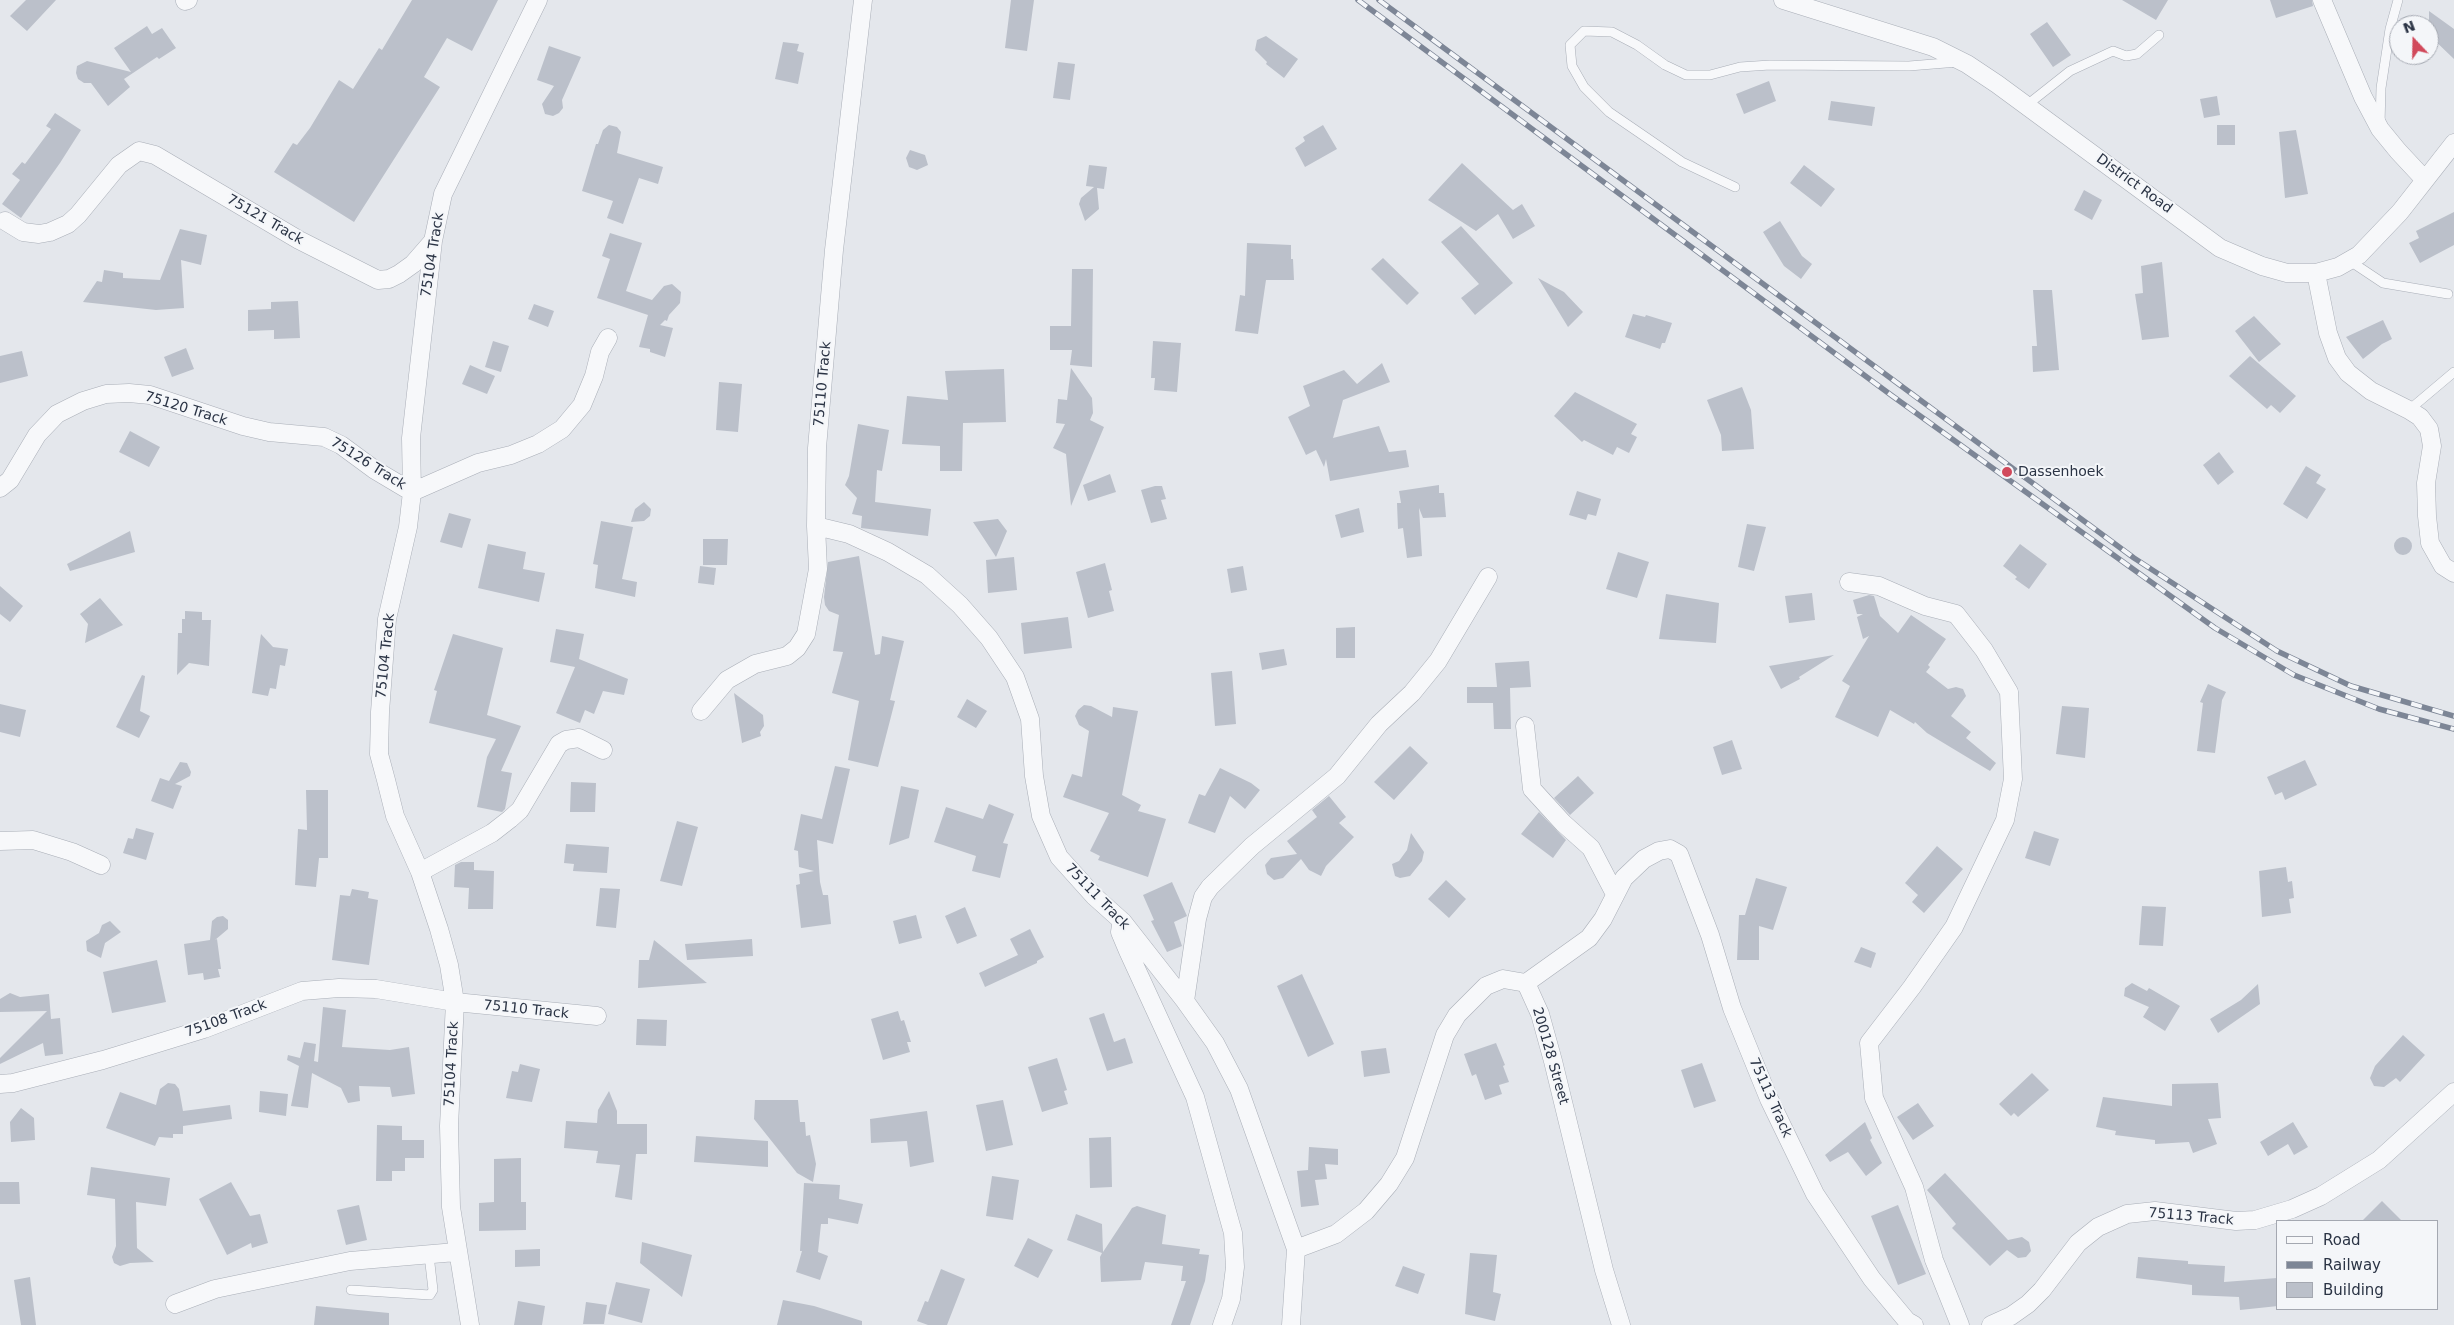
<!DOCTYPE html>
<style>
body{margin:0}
#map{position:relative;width:2454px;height:1325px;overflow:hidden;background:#e4e7ec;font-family:"DejaVu Sans",sans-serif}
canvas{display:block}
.legend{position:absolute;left:2276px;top:1220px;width:162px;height:90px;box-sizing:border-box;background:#f4f6f9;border:1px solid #a4a8b1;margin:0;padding:6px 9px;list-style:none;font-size:15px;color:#2b3445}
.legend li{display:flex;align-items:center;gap:10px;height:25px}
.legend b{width:25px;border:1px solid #a4a8b1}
.north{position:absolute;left:2389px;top:15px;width:50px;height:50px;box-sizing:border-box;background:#f4f6f9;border:1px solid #a4a8b1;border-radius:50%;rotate:339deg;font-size:14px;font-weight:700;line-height:20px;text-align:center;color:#2b3445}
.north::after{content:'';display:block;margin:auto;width:18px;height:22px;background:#d1495b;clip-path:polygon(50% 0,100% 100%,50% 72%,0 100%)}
</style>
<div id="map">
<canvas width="2454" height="1325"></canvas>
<ul class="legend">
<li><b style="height:6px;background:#f7f8fa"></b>Road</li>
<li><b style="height:6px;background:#7d8696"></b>Railway</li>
<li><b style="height:14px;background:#bbc0ca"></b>Building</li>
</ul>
<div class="north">N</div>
</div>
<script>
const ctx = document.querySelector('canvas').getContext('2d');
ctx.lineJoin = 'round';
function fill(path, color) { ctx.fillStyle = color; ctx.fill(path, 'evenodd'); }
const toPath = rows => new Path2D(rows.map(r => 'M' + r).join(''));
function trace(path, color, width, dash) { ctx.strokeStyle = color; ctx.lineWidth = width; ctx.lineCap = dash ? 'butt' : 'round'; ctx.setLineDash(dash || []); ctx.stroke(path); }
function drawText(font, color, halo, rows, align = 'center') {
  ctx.font = font + ' "DejaVu Sans",sans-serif'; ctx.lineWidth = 4; ctx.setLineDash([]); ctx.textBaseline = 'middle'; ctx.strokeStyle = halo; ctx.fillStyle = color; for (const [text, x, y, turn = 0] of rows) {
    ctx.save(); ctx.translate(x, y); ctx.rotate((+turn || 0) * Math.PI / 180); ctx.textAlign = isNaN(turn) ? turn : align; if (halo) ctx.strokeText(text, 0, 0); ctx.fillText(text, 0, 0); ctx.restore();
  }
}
fill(toPath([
 [26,0,56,0,27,31,10,16],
 [412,0,498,0,472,51,447,38,424,77,440,87,354,222,274,172,293,143,297,145,310,128,339,80,353,89,379,48,382,50],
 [1011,0,1034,0,1027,51,1005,48],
 [2122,0,2168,0,2156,20],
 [2270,0,2312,0,2313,6,2276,18],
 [2429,11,2454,29,2454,59,2429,35],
 [2047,22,2071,55,2053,67,2030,34],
 [147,26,152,34,162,28,176,48,159,59,157,57,124,79,130,87,108,106,91,83,84,83,78,79,76,73,77,66,87,61,131,72,114,48],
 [1266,36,1298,59,1284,78,1266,64,1267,62,1255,50,1257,40],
 [783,42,799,44,797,51,804,53,798,84,775,79],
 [549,46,581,57,562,100,563,108,559,113,553,116,545,114,542,104,554,86,537,80],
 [1058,62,1075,64,1070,100,1053,98],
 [1769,81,1776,101,1744,114,1736,94],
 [2217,96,2220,115,2204,118,2200,99],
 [1831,101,1875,107,1872,126,1828,120],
 [55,113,81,130,60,163,21,218,2,204,20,180,12,174,22,162,25,164,51,129,46,126],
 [609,125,617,127,621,132,617,153,663,167,658,184,639,178,623,224,607,218,613,201,582,191,596,144,598,144,603,130],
 [1323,125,1337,149,1305,167,1295,148,1305,141,1303,137],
 [2217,125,2235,125,2235,145,2217,145],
 [2296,130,2308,194,2285,198,2279,132],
 [910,150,925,155,928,165,917,170,909,167,906,158],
 [1462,163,1513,210,1522,204,1535,226,1513,239,1498,214,1476,231,1428,200],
 [1089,165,1107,167,1104,189,1097,188,1099,209,1085,221,1079,204,1081,198,1094,187,1086,186],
 [1804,165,1835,189,1821,207,1790,183],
 [2084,190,2102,200,2092,220,2074,210],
 [2454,212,2454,245,2420,263,2409,243,2419,238,2416,231],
 [1780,221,1802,256,1812,264,1801,279,1784,266,1763,232],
 [1461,226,1513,283,1475,315,1461,298,1479,284,1441,242],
 [180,229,207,235,201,265,181,260,184,308,156,310,83,302,97,281,102,282,104,270,123,273,123,278,160,280],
 [610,233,642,243,626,291,652,300,664,286,672,284,681,292,680,303,669,315,667,321,665,320,660,325,673,328,665,357,650,352,650,349,639,347,648,315,597,298,610,259,602,256],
 [1247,243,1291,245,1291,259,1293,259,1294,280,1266,280,1258,334,1235,331,1240,295,1245,296],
 [1383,258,1419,293,1407,305,1371,269],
 [2162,262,2169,337,2142,340,2135,294,2143,293,2141,266],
 [1072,269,1093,269,1092,367,1070,365,1072,350,1050,350,1050,326,1071,326],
 [1538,278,1564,292,1583,312,1568,327],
 [2033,290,2052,290,2059,370,2033,372,2032,346,2037,346],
 [298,301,300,338,274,339,274,330,248,331,248,310,271,309,271,302],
 [534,304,554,311,548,327,528,319],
 [1633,314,1645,317,1646,315,1672,323,1665,343,1662,343,1660,349,1625,337],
 [2254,316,2281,344,2259,362,2235,331],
 [2383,320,2392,339,2382,344,2363,359,2346,337],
 [493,341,509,346,501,372,485,367],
 [1153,341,1181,343,1177,392,1154,390,1155,378,1151,378],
 [186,348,194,369,172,377,164,357],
 [22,351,28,376,0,383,0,356],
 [2250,356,2296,396,2280,413,2271,405,2267,409,2229,376],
 [1382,363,1390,382,1343,400,1333,438,1379,426,1389,452,1406,450,1409,467,1330,481,1326,459,1324,467,1316,450,1306,455,1288,417,1310,406,1303,386,1344,370,1357,384],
 [470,365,495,376,487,394,462,384],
 [1071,368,1092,398,1093,413,1090,420,1104,427,1071,506,1066,454,1053,448,1065,424,1056,423,1058,399,1067,400],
 [1004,369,1006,422,963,423,962,471,940,471,940,446,902,444,907,396,948,400,945,371],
 [719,382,742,384,738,432,716,430],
 [1742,387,1751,410,1754,449,1722,451,1721,435,1707,400],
 [1575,392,1637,424,1631,434,1637,437,1629,453,1617,447,1613,455,1584,440,1582,442,1554,416],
 [858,424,889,430,882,471,877,470,875,502,931,509,928,536,861,528,862,516,852,514,857,498,845,485,849,476],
 [130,431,160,447,149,467,119,452],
 [2219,452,2234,472,2218,485,2203,465],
 [2306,466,2321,475,2316,483,2326,489,2307,519,2283,504],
 [1110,474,1116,492,1088,501,1083,485],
 [1439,485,1439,493,1444,493,1446,517,1423,518,1419,508,1422,556,1407,558,1403,528,1398,529,1397,503,1401,503,1399,491],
 [1155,486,1162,486,1166,499,1161,500,1167,519,1151,523,1141,490],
 [1577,491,1601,499,1596,516,1588,514,1586,520,1569,515],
 [644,502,651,509,650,516,644,521,631,522,635,509],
 [1359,508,1364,532,1341,538,1335,515],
 [449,513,471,519,462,548,440,542],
 [998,519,1007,531,996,557,973,522],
 [601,521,633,527,622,579,637,582,635,597,595,588,598,565,593,564],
 [1747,524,1766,527,1754,571,1738,567],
 [130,531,135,552,70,571,67,564],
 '2394 546a9 9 0 1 1 18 0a9 9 0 1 1-18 0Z',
 [703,539,728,539,727,565,703,565],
 [488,544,526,552,523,569,545,573,539,602,478,588],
 [2020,544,2047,564,2029,589,2015,579,2017,577,2003,566],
 [1618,552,1649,562,1637,598,1606,589],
 [859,556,875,655,880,654,882,636,904,641,890,700,895,701,878,767,848,760,859,701,832,693,843,652,833,651,839,615,829,611,825,605,824,597,828,562],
 [1014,557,1017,590,988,593,986,560],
 [1105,563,1112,590,1109,591,1114,611,1088,618,1076,572],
 [700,566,716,568,714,585,698,583],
 [1243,566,1247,590,1231,593,1227,569],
 [0,586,23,606,10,622,0,614],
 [1812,593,1815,620,1789,623,1785,596],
 [1666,594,1719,603,1716,643,1659,639],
 [1869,595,1874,596,1880,616,1898,633,1911,615,1946,639,1928,665,1930,667,1926,672,1948,689,1956,687,1963,689,1966,696,1951,716,1971,732,1966,738,1996,763,1990,771,1927,733,1915,722,1914,724,1890,710,1878,737,1835,717,1850,686,1842,681,1869,636,1863,639,1857,617,1863,614,1857,614,1853,600],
 [100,598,123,625,85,643,88,624,80,614],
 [185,611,202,612,202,620,211,620,209,666,189,663,177,675,178,633,182,633,182,619,185,619],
 [1068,617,1072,648,1024,654,1021,623],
 [1355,627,1355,658,1336,658,1336,628],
 [556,629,584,634,579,659,628,679,624,695,603,691,594,714,585,710,580,723,556,713,575,667,550,662],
 [261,634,273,647,288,649,285,666,280,665,276,689,270,688,268,696,252,693],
 [453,634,503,648,487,715,521,726,501,771,512,773,505,809,502,812,477,807,487,757,496,739,429,723,437,691,434,690],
 [1284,649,1287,665,1262,670,1259,653],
 [1834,655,1799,677,1800,679,1781,689,1769,666],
 [1529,661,1531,687,1510,688,1511,729,1494,729,1493,703,1467,703,1467,687,1497,687,1495,663],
 [1232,671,1236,724,1215,726,1211,673],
 [142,675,145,676,140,711,150,716,139,738,116,727],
 [2208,684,2226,692,2222,700,2215,753,2197,751,2203,703,2200,702],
 [734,693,763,715,764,726,760,732,761,736,742,743],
 [967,699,987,711,976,728,957,717],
 [0,704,26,710,20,737,0,732],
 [1084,705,1091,706,1112,717,1113,707,1138,711,1122,795,1141,805,1138,811,1166,819,1148,877,1098,860,1100,856,1090,851,1109,813,1063,797,1072,774,1082,777,1089,731,1079,725,1075,716,1078,710],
 [2062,706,2089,708,2085,758,2056,754],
 [1732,740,1742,769,1722,775,1713,747],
 [1410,746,1428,763,1394,800,1374,782],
 [2305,760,2317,785,2285,800,2282,792,2275,795,2267,777],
 [180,762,187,763,191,772,190,776,175,784,182,786,173,809,151,801,160,778,169,781],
 [835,766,850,769,833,844,817,840,820,882,823,895,828,895,831,924,801,928,796,885,800,884,799,874,814,871,799,867,798,851,794,850,801,814,822,819],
 [1220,768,1251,783,1260,790,1245,809,1230,796,1215,833,1188,823,1199,794,1205,796],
 [1578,776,1594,793,1570,815,1554,798],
 [571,782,596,783,595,812,570,812],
 [901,786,919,790,909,838,889,845],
 [306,790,328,790,328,858,319,858,316,887,295,885,298,829,307,830],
 [1329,796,1346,817,1339,823,1354,837,1326,866,1321,876,1309,870,1301,859,1283,878,1274,880,1267,874,1265,865,1271,858,1297,854,1287,841,1317,817,1312,810],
 [989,804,1014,814,1003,843,1008,844,1000,878,972,871,976,856,934,842,946,807,983,819],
 [1539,812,1566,840,1553,858,1521,834],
 [677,821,698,827,682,886,660,881],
 [136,828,154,833,146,860,123,853,128,838,133,839],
 [2034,831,2059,839,2050,866,2025,858],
 [1411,833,1424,852,1422,861,1410,876,1400,878,1395,876,1392,864,1399,861,1407,850],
 [566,844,609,847,607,873,573,871,574,864,564,863],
 [1937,846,1963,869,1924,913,1912,902,1918,895,1905,883],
 [461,862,474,862,474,870,494,871,493,909,468,909,469,888,454,887,455,865],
 [2286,867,2288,882,2292,881,2294,898,2289,899,2291,913,2262,917,2259,871],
 [1756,878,1787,887,1773,930,1759,926,1759,960,1737,960,1739,915,1745,915],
 [1446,880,1466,899,1449,918,1428,899],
 [1172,882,1187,916,1174,922,1182,946,1167,952,1151,921,1154,920,1143,895],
 [600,888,620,889,616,928,596,926],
 [352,889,369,892,368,898,378,900,369,965,332,960,340,895,350,896],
 [2142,906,2166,907,2163,946,2139,945],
 [965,907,977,936,957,944,945,916],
 [916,915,922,938,899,944,893,921],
 [223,916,228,920,228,929,215,940,217,939,221,969,218,969,220,977,204,980,203,973,188,975,184,944,210,940,212,921,217,917],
 [110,921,121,932,105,943,101,958,87,951,86,941,99,933,102,925],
 [1030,929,1044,957,1037,961,1037,963,985,987,979,973,1018,955,1010,939],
 [752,939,753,956,687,960,685,944],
 [654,940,707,983,638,988,639,960,649,960],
 [1861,947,1876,953,1871,968,1854,962],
 [157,960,166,1002,112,1013,103,972],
 [1302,974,1334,1044,1308,1057,1277,986],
 [2132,983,2147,991,2149,988,2180,1006,2165,1031,2143,1017,2149,1007,2124,996,2125,988],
 [2258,984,2260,1004,2218,1033,2210,1019,2241,1000],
 [10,993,20,997,49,994,51,1019,60,1018,63,1054,45,1056,43,1043,0,1064,0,1058,47,1011,0,1012,0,999],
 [323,1007,346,1010,342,1047,390,1050,409,1047,415,1094,392,1097,390,1087,359,1086,360,1101,348,1103,341,1088,312,1073,308,1108,291,1106,299,1066,287,1060,288,1055,300,1058,304,1042,316,1044,314,1061,318,1062],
 [898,1011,901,1021,904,1020,911,1042,907,1042,910,1052,883,1060,871,1019],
 [1104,1013,1114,1042,1125,1038,1133,1063,1107,1071,1089,1018],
 [637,1019,667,1020,666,1046,636,1045],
 [2403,1035,2425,1055,2400,1082,2396,1078,2384,1087,2374,1086,2370,1078,2375,1066],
 [1496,1043,1505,1065,1503,1066,1509,1082,1499,1085,1502,1094,1485,1100,1476,1074,1472,1076,1464,1054],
 [1386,1048,1390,1073,1364,1077,1361,1051],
 [1057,1058,1067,1090,1064,1091,1068,1104,1042,1112,1028,1067],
 [1702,1063,1716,1101,1694,1108,1681,1070],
 [520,1064,540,1069,532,1102,506,1098,512,1071,518,1072],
 [2032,1073,2049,1090,2018,1117,2014,1113,2011,1116,1999,1104],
 [168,1083,175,1084,179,1089,183,1111,230,1105,232,1119,183,1126,183,1134,173,1134,173,1138,159,1137,155,1146,106,1128,120,1092,156,1105,160,1089],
 [2218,1083,2221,1118,2208,1119,2217,1144,2193,1153,2189,1142,2155,1144,2155,1140,2115,1135,2116,1131,2096,1127,2103,1097,2172,1106,2172,1084],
 [260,1091,288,1094,286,1116,259,1112],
 [609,1091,617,1111,617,1124,647,1124,647,1154,636,1154,632,1200,615,1197,620,1165,596,1163,598,1151,564,1148,566,1121,597,1123,598,1110],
 [755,1100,798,1100,800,1122,805,1122,806,1136,810,1135,816,1164,813,1182,797,1173,754,1119],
 [1003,1100,1013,1145,986,1151,976,1105],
 [1918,1103,1934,1126,1913,1140,1897,1117],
 [21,1108,34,1118,35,1140,11,1142,10,1122],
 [927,1111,934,1162,910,1167,907,1141,871,1143,870,1119],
 [1865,1122,1872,1138,1870,1140,1882,1163,1866,1176,1848,1152,1830,1162,1825,1155],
 [2293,1122,2308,1147,2294,1155,2288,1144,2268,1156,2260,1142],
 [377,1125,402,1126,402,1140,424,1140,424,1158,405,1158,405,1171,392,1171,392,1181,376,1181],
 [696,1136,768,1141,768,1167,694,1162],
 [1111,1137,1112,1187,1090,1188,1089,1138],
 [1309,1147,1338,1149,1338,1165,1325,1164,1327,1179,1315,1180,1319,1205,1301,1207,1297,1171,1308,1170],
 [521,1158,521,1202,526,1202,526,1230,479,1231,479,1203,494,1202,494,1159],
 [91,1167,170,1178,166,1206,136,1202,137,1248,154,1262,130,1263,120,1266,114,1263,112,1257,116,1246,115,1199,87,1195],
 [1945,1173,2008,1240,2022,1237,2029,1242,2031,1251,2026,1257,2018,1258,2007,1250,1990,1266,1952,1228,1956,1224,1927,1190],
 [992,1176,1019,1180,1013,1220,986,1216],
 [0,1182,19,1182,20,1204,0,1204],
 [231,1182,250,1216,260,1214,268,1243,252,1248,251,1243,227,1255,199,1199],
 [804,1183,840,1185,839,1199,863,1204,858,1224,828,1218,828,1224,821,1224,818,1252,828,1256,820,1280,796,1272,802,1251,800,1251],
 [2382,1201,2402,1221,2362,1221],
 [359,1205,367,1240,346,1245,337,1210],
 [1898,1205,1926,1274,1898,1285,1871,1216],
 [1137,1206,1166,1215,1162,1244,1200,1249,1199,1254,1209,1255,1205,1281,1190,1325,1171,1325,1186,1281,1181,1281,1183,1266,1145,1262,1141,1280,1101,1282,1100,1257,1102,1253,1067,1240,1076,1214,1102,1224,1103,1252,1132,1208],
 [1028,1238,1053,1250,1038,1278,1014,1266],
 [642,1242,692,1255,682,1297,640,1263],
 [540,1249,540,1266,515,1267,515,1250],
 [1470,1253,1497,1255,1493,1292,1501,1294,1495,1321,1465,1314],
 [2138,1257,2188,1261,2188,1264,2225,1266,2224,1282,2277,1278,2278,1306,2240,1310,2239,1297,2192,1295,2192,1285,2136,1278],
 [1403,1266,1425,1274,1418,1294,1395,1286],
 [941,1269,965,1279,947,1325,928,1325,917,1321,925,1301,928,1302],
 [30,1277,36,1325,21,1325,14,1280],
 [616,1282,650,1289,642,1323,608,1314],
 [783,1300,814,1306,862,1321,862,1325,777,1325],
 [518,1301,545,1306,542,1325,514,1325],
 [586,1302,607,1305,604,1324,583,1324],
 [316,1306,389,1313,389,1325,314,1325]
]), '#bbc0ca');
const service = toPath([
 [2027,105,2070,71,2113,51,2126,56,2137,54,2159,35],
 [2380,124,2381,88,2390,29,2398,0],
 [1735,187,1682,162,1609,112,1584,87,1572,66,1570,45,1584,31,1612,32,1637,45,1665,65,1686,75,1710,75,1740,67,1770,65,1909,66,1958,62],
 [2350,261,2383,283,2448,294],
 [2409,410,2454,372],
 [351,1290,430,1295,433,1290,429,1255]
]);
const minor = toPath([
 [1783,0,1933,47,1967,64,1997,84,2220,248,2262,266,2287,273,2316,273,2338,267,2359,255,2400,212,2454,143],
 [2322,0,2363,97,2380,129,2398,151,2425,180],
 [185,1,188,0],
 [5,221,23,232,39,234,50,232,68,224,78,215,119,165,139,151,155,155,299,240,378,280,389,279,399,274,413,264,433,241],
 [2316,273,2328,333,2337,358,2348,373,2371,391,2409,410,2420,417,2429,429,2432,446,2426,483,2427,516,2430,543,2443,566,2454,573],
 [0,488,10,480,37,435,57,414,83,401,106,394,129,393,150,395,243,426,269,432,324,437,341,445,375,470,412,492,478,463,511,455,538,444,562,429,582,405,594,376,600,352,608,338],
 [816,526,849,534,888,552,927,575,960,605,989,638,1015,677,1030,719,1034,776,1041,816,1059,857,1094,896,1123,922,1185,1001,1215,1043,1239,1089,1296,1249,1291,1325],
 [1849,582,1879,586,1925,606,1956,614,1984,650,2009,692,2013,779,2005,820,1954,927,1912,987,1869,1043,1874,1098,1914,1187,1934,1260,1960,1325],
 [701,711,727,680,755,664,787,656,797,648,806,634,818,569,816,526,817,448,834,250,863,0],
 [1525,726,1532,789,1563,823,1591,848,1615,894],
 [0,841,33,840,72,852,101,865],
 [420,872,492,833,510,819,520,810,559,744,566,740,579,738,603,750],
 [1121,925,1120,932,1128,951,1195,1097,1233,1233,1235,1267,1231,1299,1222,1325],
 [1526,983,1589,938,1603,919,1624,878,1644,859,1659,851,1670,849,1679,854,1710,935,1732,1008,1769,1099,1815,1194,1872,1279,1907,1321,1914,1325],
 [1185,1001,1197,919,1203,897,1210,887,1252,846,1337,776,1379,724,1412,693,1438,661,1488,577],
 [0,1084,13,1083,103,1060,204,1029,302,991,339,988,376,989,455,1002,597,1016],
 [1296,1249,1336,1234,1366,1211,1389,1184,1405,1158,1445,1035,1457,1015,1486,986,1503,979,1526,983,1540,1014,1553,1061,1604,1270,1621,1325],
 [175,1304,215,1289,350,1261,456,1252],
 [470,1325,451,1207,449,1126,455,1002,449,965,439,929,420,872,395,816,386,780,379,754,380,712,387,619,408,527,412,492,411,438,433,241,443,194,538,0],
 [1991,1325,2011,1316,2028,1304,2042,1290,2078,1243,2098,1227,2127,1214,2155,1211,2236,1221,2255,1220,2292,1209,2321,1196,2379,1160,2454,1092]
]);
trace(service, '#a9aeb7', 10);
trace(minor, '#a9aeb7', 19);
trace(service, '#f7f8fa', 9);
trace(minor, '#f7f8fa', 18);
const rail = toPath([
 [1358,0,1891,395,2215,628,2294,675,2379,709,2454,729],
 [1379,0,2134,558,2277,651,2351,686,2454,716]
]);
trace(rail, '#7d8696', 5.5);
trace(rail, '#f4f6f9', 4, [11]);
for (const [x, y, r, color] of [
 [2007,472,6,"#d1495b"]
]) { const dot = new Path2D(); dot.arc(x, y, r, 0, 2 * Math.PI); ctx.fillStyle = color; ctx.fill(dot); trace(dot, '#f4f6f9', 2); }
drawText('14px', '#2b3445', '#f4f6f9', [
 ["District Road",2134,184,36],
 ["75121 Track",265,220,30],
 ["75104 Track",433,255,-81],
 ["75110 Track",823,384,-85],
 ["75120 Track",186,409,17],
 ["75126 Track",368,464,32],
 ["75104 Track",386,656,-84],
 ["75111 Track",1097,897,46],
 ["75110 Track",526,1010,6],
 ["75108 Track",226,1019,-20],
 ["200128 Street",1550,1056,74],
 ["75104 Track",452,1064,-87],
 ["75113 Track",1770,1098,66],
 ["75113 Track",2191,1217,5]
]);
drawText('14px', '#2b3445', '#f4f6f9', [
 ["Dassenhoek",2018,472]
], 'left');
</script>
